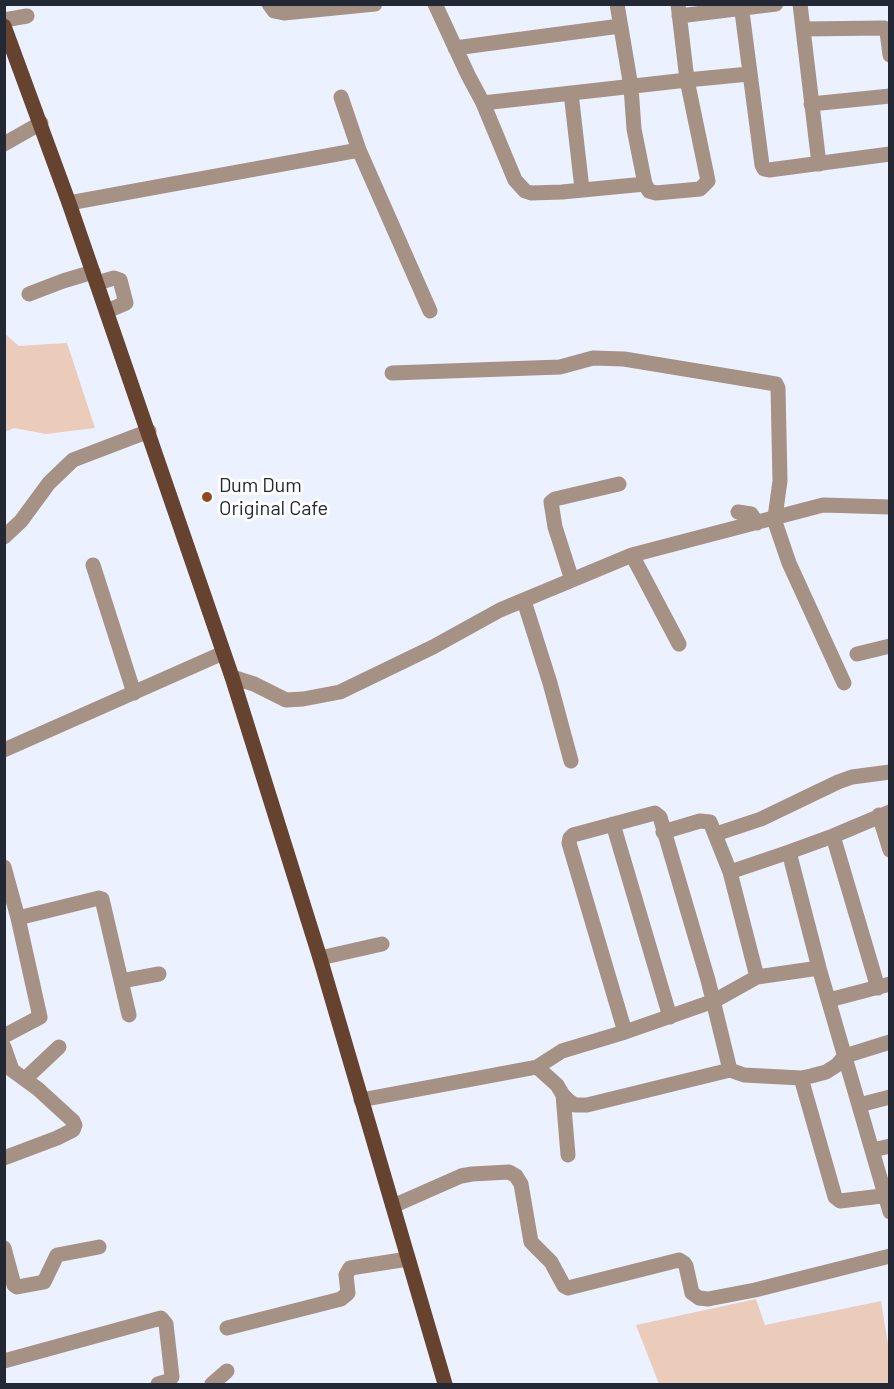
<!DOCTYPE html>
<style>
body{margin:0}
#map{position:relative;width:894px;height:1389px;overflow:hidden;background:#ebf1fe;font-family:Barlow,sans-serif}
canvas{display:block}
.frame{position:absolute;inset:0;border:6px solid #222834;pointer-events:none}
</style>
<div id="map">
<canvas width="894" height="1389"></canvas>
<div class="frame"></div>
</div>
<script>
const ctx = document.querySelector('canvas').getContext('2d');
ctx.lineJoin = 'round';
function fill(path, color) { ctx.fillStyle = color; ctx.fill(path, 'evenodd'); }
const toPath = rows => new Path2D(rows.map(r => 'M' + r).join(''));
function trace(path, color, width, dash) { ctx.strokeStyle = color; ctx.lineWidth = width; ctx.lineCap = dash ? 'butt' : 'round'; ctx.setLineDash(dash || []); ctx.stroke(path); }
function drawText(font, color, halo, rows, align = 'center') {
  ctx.font = font + ' Barlow,sans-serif'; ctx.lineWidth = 6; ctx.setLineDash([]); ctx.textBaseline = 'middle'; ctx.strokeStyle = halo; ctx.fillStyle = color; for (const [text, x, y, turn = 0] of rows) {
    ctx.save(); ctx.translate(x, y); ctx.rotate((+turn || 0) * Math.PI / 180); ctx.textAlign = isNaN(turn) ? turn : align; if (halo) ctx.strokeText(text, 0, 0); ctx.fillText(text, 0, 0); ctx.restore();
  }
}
fill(toPath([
 [5,334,19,346,67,343,95,428,46,434,14,428,5,432],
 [756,1299,765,1325,881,1301,889,1350,889,1384,659,1384,636,1325]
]), '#ebccbb');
trace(toPath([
 [269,4,274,11,284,13,375,4],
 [435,4,468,75,483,103,515,180,525,191,531,193,562,192,645,184],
 [617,4,631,87,634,129,645,184,649,191,656,193,700,189,708,181,687,80,678,4],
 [741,4,762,165,764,169,769,170,890,154],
 [800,4,819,164],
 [679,16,776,4],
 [4,20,27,16],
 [803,29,884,28,887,32,890,55],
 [455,48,620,26],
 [571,93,582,189],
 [341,97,359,150,430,311],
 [483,103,687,80,749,74],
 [811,104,890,96],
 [4,144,41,123],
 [69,203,359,150],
 [97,283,114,278,120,280,126,303,107,311],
 [29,294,63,281,93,272],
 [392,373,560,367,593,358,624,359,776,384,778,388,780,481,775,517,776,525,789,563,844,683],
 [738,512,751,514,757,523],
 [4,537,21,521,49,483,73,460,149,431],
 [632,555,679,644],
 [93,565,134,693],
 [572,580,555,527,551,502,555,499,619,484],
 [524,601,550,683,571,761],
 [857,654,890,646],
 [232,677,254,684,286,700,303,699,340,692,433,647,500,610,632,555,823,505,890,507],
 [4,750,223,653],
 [890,812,833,836,789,852,819,968,890,1212],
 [879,815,890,850],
 [613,824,670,1017],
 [663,832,700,821,710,822,730,872,789,852],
 [716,834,761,819,838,782,852,777,890,772],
 [833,836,878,988],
 [4,867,18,918,40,1017,4,1036],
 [18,918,99,898,102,899,129,1015],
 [320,958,382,944],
 [757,977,819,968],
 [121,981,159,974],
 [829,1000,890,984],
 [625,1032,714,1001,757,977,730,872],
 [4,1047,12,1070,38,1089,73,1121,75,1125,73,1130,57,1138,4,1158],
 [537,1067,557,1085,563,1095,569,1101,575,1105,587,1105,730,1070,744,1075,801,1078,811,1076,826,1072,837,1065,845,1056,890,1042],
 [801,1078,835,1197,840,1201,890,1195],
 [25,1079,59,1047],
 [563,1095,568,1155],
 [361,1100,537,1067,562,1051,625,1032,569,843,570,838,573,835,655,813,660,817,708,980,730,1070],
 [859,1105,890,1097],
 [873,1150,890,1146],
 [393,1206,461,1176,472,1174,509,1172,516,1176,521,1184,531,1242,551,1262,564,1286,568,1288,679,1260,684,1263,686,1266,692,1293,699,1298,708,1299,755,1290,890,1256],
 [4,1248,14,1285,17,1287,44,1282,57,1255,99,1247],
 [227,1328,341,1299,348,1293,346,1275,350,1268,408,1259],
 [4,1361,161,1318,166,1324,172,1377,168,1381,158,1384],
 [212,1384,227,1371]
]), '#a69185', 15);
trace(toPath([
 [4,26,69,203,232,677,320,958,445,1384]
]), '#66432e', 15);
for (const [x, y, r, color] of [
 [207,497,6,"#8f4b1d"]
]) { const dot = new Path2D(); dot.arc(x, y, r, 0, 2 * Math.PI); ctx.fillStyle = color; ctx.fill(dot); trace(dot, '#fefefe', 2); }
drawText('20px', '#222834', '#fefefe', [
 ["Dum Dum",219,485],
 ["Original Cafe",219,508]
], 'left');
</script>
